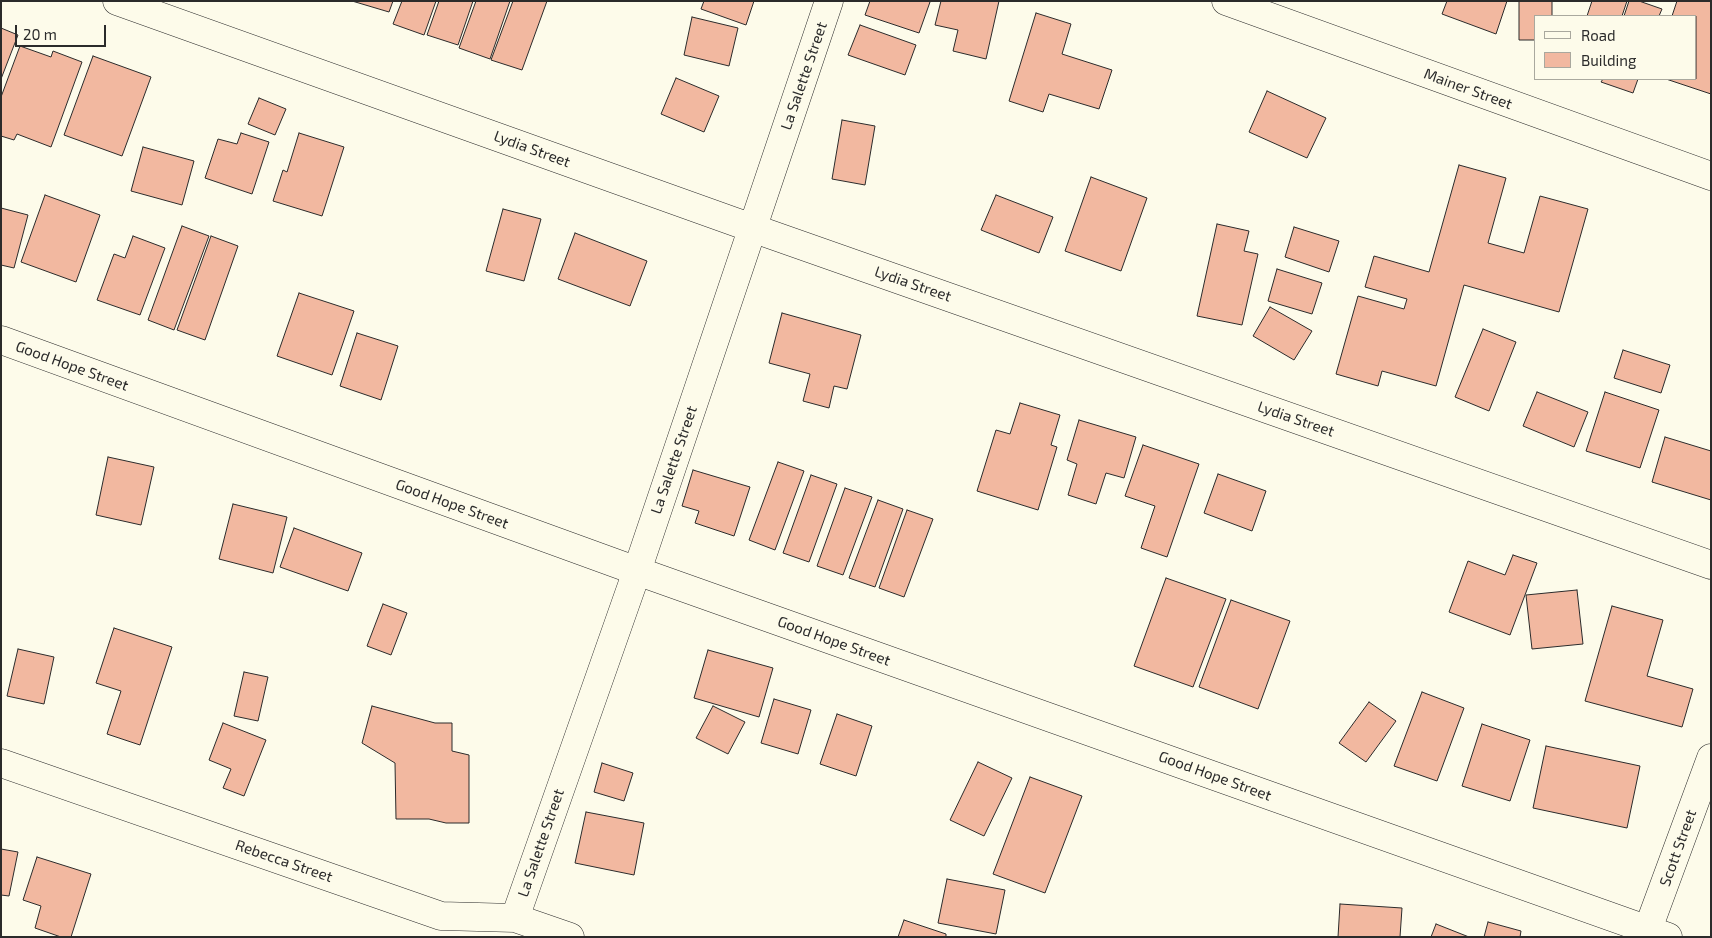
<!DOCTYPE html>
<style>
body{margin:0}
#map{position:relative;width:1712px;height:938px;overflow:hidden;background:#fdfbea;font-family:"Exo 2",sans-serif}
canvas{display:block}
.frame{position:absolute;inset:0;border:2px solid #2b2b2b;pointer-events:none}
.legend{position:absolute;left:1534px;top:15px;width:162px;height:65px;box-sizing:border-box;background:#fdfbea;border:1px solid #a9a89e;margin:0;padding:6px 9px;list-style:none;font-size:15px;color:#2b2b2b}
.legend li{display:flex;align-items:center;gap:10px;height:25px}
.legend b{width:25px;border:1px solid #a9a89e}
.scale{position:absolute;left:15px;top:25px;width:91px;height:22px;box-sizing:border-box;border:2px solid #2b2b2b;border-top:0;padding-left:6px;font-size:15px;line-height:18px;white-space:nowrap;color:#2b2b2b;-webkit-text-stroke:4px #fdfbea;paint-order:stroke}
</style>
<div id="map">
<canvas width="1712" height="938"></canvas>
<div class="frame"></div>
<ul class="legend">
<li><b style="height:6px;background:#fdfbea"></b>Road</li>
<li><b style="height:14px;background:#f2b8a0"></b>Building</li>
</ul>
<div class="scale">20 m</div>
</div>
<script>
const ctx = document.querySelector('canvas').getContext('2d');
ctx.lineJoin = 'round';
function fill(path, color) { ctx.fillStyle = color; ctx.fill(path, 'evenodd'); }
const toPath = rows => new Path2D(rows.map(r => 'M' + r).join(''));
function trace(path, color, width, dash) { ctx.strokeStyle = color; ctx.lineWidth = width; ctx.lineCap = dash ? 'butt' : 'round'; ctx.setLineDash(dash || []); ctx.stroke(path); }
function drawText(font, color, halo, rows, align = 'center') {
  ctx.font = font + ' "Exo 2",sans-serif'; ctx.lineWidth = 4; ctx.setLineDash([]); ctx.textBaseline = 'middle'; ctx.strokeStyle = halo; ctx.fillStyle = color; for (const [text, x, y, turn = 0] of rows) {
    ctx.save(); ctx.translate(x, y); ctx.rotate((+turn || 0) * Math.PI / 180); ctx.textAlign = isNaN(turn) ? turn : align; if (halo) ctx.strokeText(text, 0, 0); ctx.fillText(text, 0, 0); ctx.restore();
  }
}
const building = toPath([
 [352,1,393,1,389,12,352,1],
 [402,1,436,1,424,35,393,24,402,1],
 [439,1,473,1,458,45,427,35,439,1],
 [476,1,510,1,490,59,459,48,476,1],
 [513,1,547,1,522,70,491,60,513,1],
 [704,1,754,1,746,25,701,9,704,1],
 [870,1,927,1,930,2,919,33,865,15,870,1],
 [941,1,999,1,986,59,953,51,958,30,935,25,941,1],
 [1447,1,1507,1,1496,34,1442,14,1447,1],
 [1519,1,1552,1,1552,16,1536,16,1536,40,1519,40,1519,1],
 [1592,1,1627,1,1622,16,1587,16,1592,1],
 [1629,1,1639,1,1662,9,1659,16,1624,16,1629,1],
 [1677,1,1711,1,1711,94,1666,79,1696,79,1696,16,1672,16,1677,1],
 [1036,13,1071,24,1062,54,1112,70,1099,109,1049,94,1043,112,1009,101,1036,13],
 [692,17,738,28,729,66,684,55,692,17],
 [860,25,916,45,905,75,848,55,860,25],
 [1,28,18,35,1,79,1,28],
 [20,46,51,57,53,51,82,62,51,147,17,134,14,140,1,136,1,97,20,46],
 [93,56,151,77,122,156,64,135,93,56],
 [676,78,719,96,704,132,661,114,676,78],
 [1603,79,1638,79,1633,93,1601,82,1603,79],
 [1267,91,1326,118,1307,158,1249,132,1267,91],
 [259,98,286,109,275,135,248,124,259,98],
 [842,120,875,126,865,185,832,179,842,120],
 [241,133,269,142,252,194,205,178,218,139,237,144,241,133],
 [299,133,344,147,322,216,273,201,283,170,287,172,299,133],
 [143,147,194,161,182,205,131,191,143,147],
 [1459,165,1506,178,1488,243,1524,253,1540,196,1588,209,1559,312,1464,285,1436,386,1382,371,1378,386,1336,374,1358,296,1404,309,1407,299,1365,287,1374,256,1429,272,1459,165],
 [1091,177,1147,198,1121,271,1065,251,1091,177],
 [45,195,100,215,76,282,21,262,45,195],
 [996,195,1053,217,1039,253,981,230,996,195],
 [1,208,28,215,14,268,1,265,1,208],
 [503,209,541,219,524,281,486,271,503,209],
 [1217,224,1249,231,1244,251,1258,254,1242,325,1197,316,1217,224],
 [182,226,209,236,174,330,148,320,182,226],
 [1294,227,1339,241,1329,272,1285,257,1294,227],
 [575,233,647,261,630,306,558,279,575,233],
 [133,236,165,248,140,315,97,300,114,254,125,258,133,236],
 [211,236,238,246,205,340,177,330,211,236],
 [1277,269,1322,283,1312,314,1268,301,1277,269],
 [299,293,354,311,332,375,277,356,299,293],
 [1270,307,1312,331,1294,360,1253,336,1270,307],
 [782,313,861,335,847,389,834,386,829,408,803,401,810,374,769,363,782,313],
 [1483,329,1516,342,1489,411,1455,397,1483,329],
 [357,333,398,346,381,400,340,386,357,333],
 [1623,350,1670,365,1661,393,1614,378,1623,350],
 [1537,392,1588,412,1574,447,1523,426,1537,392],
 [1605,392,1659,410,1640,468,1586,451,1605,392],
 [1020,403,1060,415,1051,445,1057,447,1038,510,977,491,996,430,1010,434,1020,403],
 [1079,420,1136,437,1124,478,1106,473,1096,504,1068,495,1077,464,1067,460,1079,420],
 [1665,437,1711,451,1711,500,1652,482,1665,437],
 [1143,445,1199,464,1167,557,1141,548,1155,506,1125,496,1143,445],
 [108,457,154,467,141,525,96,515,108,457],
 [778,462,804,471,775,550,749,540,778,462],
 [693,470,750,487,734,536,695,523,699,511,682,506,693,470],
 [1218,474,1266,491,1252,531,1204,513,1218,474],
 [811,475,837,484,809,562,783,553,811,475],
 [845,488,872,497,843,575,817,566,845,488],
 [878,500,903,509,875,587,849,578,878,500],
 [233,504,287,517,273,573,219,559,233,504],
 [907,510,933,519,904,597,879,588,907,510],
 [294,528,362,553,348,591,280,567,294,528],
 [1513,555,1537,563,1510,635,1449,612,1468,561,1505,575,1513,555],
 [1166,578,1226,599,1193,687,1134,666,1166,578],
 [1577,590,1583,644,1532,649,1526,595,1577,590],
 [1231,600,1290,621,1258,709,1199,687,1231,600],
 [383,604,407,613,391,655,367,646,383,604],
 [1612,606,1663,620,1647,676,1693,689,1682,727,1585,701,1612,606],
 [114,628,172,647,140,745,107,734,121,691,96,683,114,628],
 [18,649,54,657,44,704,7,696,18,649],
 [708,650,773,668,759,717,694,698,708,650],
 [244,672,268,677,258,721,234,716,244,672],
 [1422,692,1464,708,1437,781,1394,766,1422,692],
 [774,699,811,710,798,754,761,743,774,699],
 [1369,702,1396,721,1366,762,1339,743,1369,702],
 [372,706,435,723,452,723,452,751,469,755,469,823,446,823,429,819,396,819,395,763,362,743,372,706],
 [713,706,745,722,728,754,696,738,713,706],
 [837,714,872,726,856,776,820,764,837,714],
 [223,723,266,740,244,796,223,788,231,769,209,760,223,723],
 [1482,724,1530,740,1510,801,1462,786,1482,724],
 [1546,746,1640,766,1627,828,1533,808,1546,746],
 [978,762,1012,778,984,836,950,820,978,762],
 [602,763,633,773,624,801,594,792,602,763],
 [1030,777,1082,796,1045,893,993,874,1030,777],
 [586,812,644,823,634,875,575,863,586,812],
 [1,849,18,852,9,896,1,895,1,849],
 [37,857,91,874,71,937,61,937,35,928,41,906,23,900,37,857],
 [947,879,1005,890,996,934,938,923,947,879],
 [1340,904,1402,908,1400,937,1338,937,1340,904],
 [904,920,946,934,946,937,898,937,904,920],
 [1488,922,1521,931,1520,937,1484,937,1488,922],
 [1436,924,1469,937,1431,937,1436,924]
]);
fill(building, '#f2b8a0');
trace(building, '#2b2b2b', 1);
const street = toPath([
 [117,1,752,228,1711,565],
 [1,340,637,571,1668,937],
 [1,763,441,916,515,918,570,937],
 [515,918,637,571,829,1]
]);
const secondary = toPath([
 [1226,1,1711,176],
 [1645,937,1711,758]
]);
trace(street, '#2b2b2b', 29);
trace(secondary, '#2b2b2b', 29);
trace(street, '#fdfbea', 28);
trace(secondary, '#fdfbea', 28);
drawText('15px', '#2b2b2b', '#fdfbea', [
 ["La Salette Street",804,76,-71],
 ["Mainer Street",1468,89,20],
 ["Lydia Street",532,149,20],
 ["Lydia Street",913,284,19],
 ["Good Hope Street",72,366,20],
 ["Lydia Street",1296,419,19],
 ["La Salette Street",674,460,-71],
 ["Good Hope Street",452,504,20],
 ["Good Hope Street",834,641,20],
 ["Good Hope Street",1215,776,20],
 ["La Salette Street",541,843,-71],
 ["Scott Street",1678,848,-70],
 ["Rebecca Street",284,861,19]
]);
</script>
